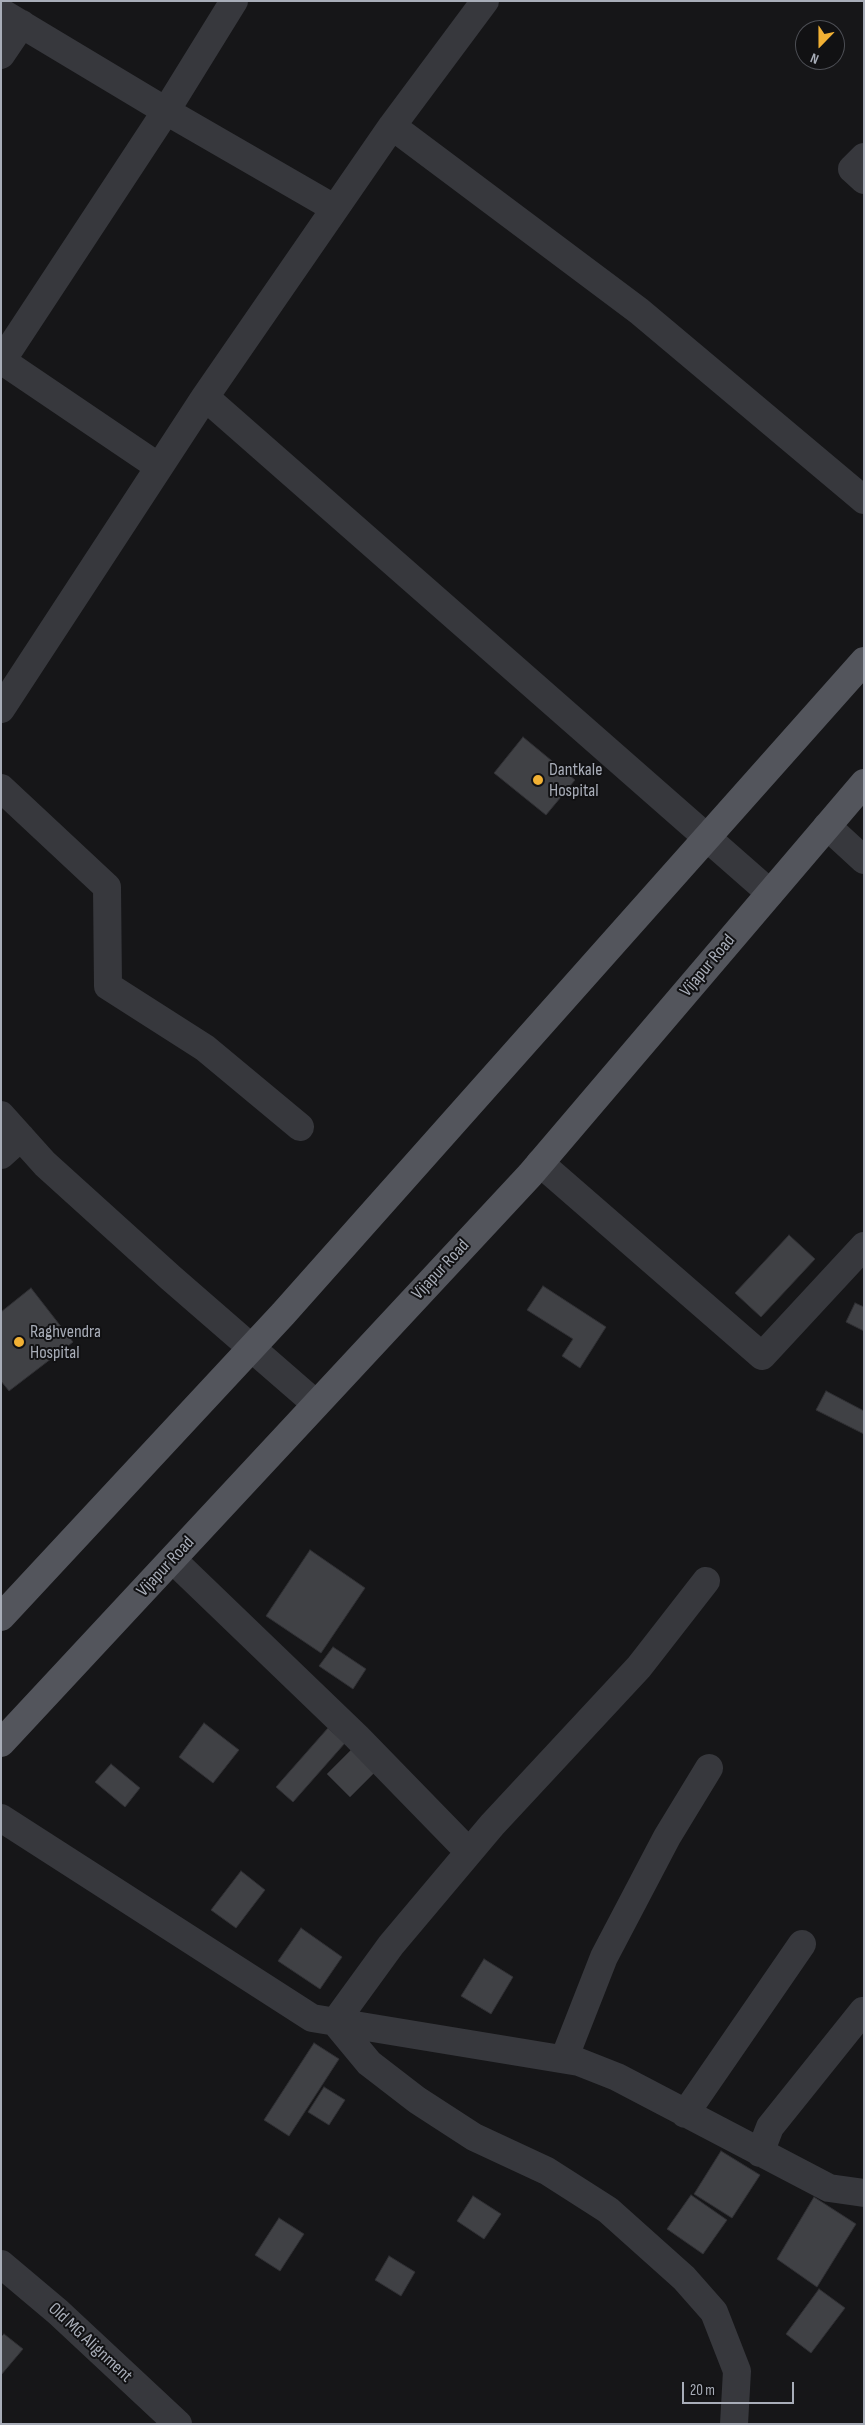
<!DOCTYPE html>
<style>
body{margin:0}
#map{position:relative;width:865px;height:2425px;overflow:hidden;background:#161618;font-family:"Sofia Sans Condensed",sans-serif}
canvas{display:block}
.frame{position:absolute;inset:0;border:2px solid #a8adb8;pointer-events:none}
.north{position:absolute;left:795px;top:20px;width:50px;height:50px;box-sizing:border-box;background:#111113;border:1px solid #4d4f55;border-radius:50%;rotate:202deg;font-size:14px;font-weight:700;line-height:20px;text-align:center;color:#a8adb8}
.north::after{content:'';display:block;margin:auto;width:18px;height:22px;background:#f2b134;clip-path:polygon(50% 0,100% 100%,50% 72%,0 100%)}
.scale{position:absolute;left:682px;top:2382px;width:112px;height:22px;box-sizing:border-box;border:2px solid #a8adb8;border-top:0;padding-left:6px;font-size:15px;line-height:18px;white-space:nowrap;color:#a8adb8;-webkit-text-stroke:4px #111113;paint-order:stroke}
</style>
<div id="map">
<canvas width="865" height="2425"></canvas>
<div class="frame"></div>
<div class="north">N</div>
<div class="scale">20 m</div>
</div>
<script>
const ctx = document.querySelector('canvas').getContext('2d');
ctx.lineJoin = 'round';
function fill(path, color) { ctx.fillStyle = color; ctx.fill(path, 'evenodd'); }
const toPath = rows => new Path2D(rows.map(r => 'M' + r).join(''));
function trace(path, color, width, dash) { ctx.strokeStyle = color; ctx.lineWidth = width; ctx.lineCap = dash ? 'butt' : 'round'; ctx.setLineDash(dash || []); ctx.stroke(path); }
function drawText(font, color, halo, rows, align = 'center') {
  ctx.font = font + ' "Sofia Sans Condensed",sans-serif'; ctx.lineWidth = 4; ctx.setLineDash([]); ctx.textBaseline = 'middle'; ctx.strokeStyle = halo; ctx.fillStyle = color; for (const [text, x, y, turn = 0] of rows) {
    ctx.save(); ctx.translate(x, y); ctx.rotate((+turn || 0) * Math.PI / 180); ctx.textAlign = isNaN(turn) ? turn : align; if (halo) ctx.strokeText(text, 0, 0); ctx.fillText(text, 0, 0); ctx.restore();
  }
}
const building = toPath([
 [523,737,575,780,546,815,494,773,523,737],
 [789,1235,815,1259,761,1317,735,1293,789,1235],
 [543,1286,606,1327,580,1368,562,1356,573,1339,527,1310,543,1286],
 [31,1288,73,1342,9,1391,1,1381,1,1312,31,1288],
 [855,1303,864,1307,864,1331,846,1322,855,1303],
 [826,1391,864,1411,864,1434,816,1410,826,1391],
 [310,1550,365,1588,321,1653,266,1616,310,1550],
 [333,1647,366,1669,353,1689,319,1666,333,1647],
 [204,1723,239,1750,213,1783,179,1757,204,1723],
 [328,1728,345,1743,293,1802,276,1787,328,1728],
 [355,1746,378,1769,350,1797,327,1774,355,1746],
 [111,1764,140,1788,125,1807,95,1782,111,1764],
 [241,1871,265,1890,236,1928,211,1910,241,1871],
 [301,1928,342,1957,320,1989,278,1961,301,1928],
 [484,1959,513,1977,491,2014,461,1996,484,1959],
 [314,2043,339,2059,289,2136,264,2120,314,2043],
 [324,2087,345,2100,329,2125,308,2112,324,2087],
 [721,2151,760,2175,732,2218,694,2194,721,2151],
 [691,2195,727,2220,703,2254,667,2229,691,2195],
 [473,2196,501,2214,484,2239,457,2221,473,2196],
 [814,2197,856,2224,817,2287,777,2259,814,2197],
 [279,2218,304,2234,280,2271,255,2255,279,2218],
 [389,2256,415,2272,401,2296,375,2280,389,2256],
 [819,2289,845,2308,811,2353,786,2334,819,2289],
 [4,2334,23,2349,1,2375,1,2337,4,2334]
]);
fill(building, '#404145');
trace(building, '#303034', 1);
trace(toPath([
 [234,1,166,111,334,208],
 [1,12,166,111,1,362],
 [1,55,22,24],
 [392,126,639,311,864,500],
 [864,157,852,169,864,180],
 [1,360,159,467],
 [205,397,770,893],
 [1,709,205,397,392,126,485,1],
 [1,788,107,887,108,986,205,1048,300,1127],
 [827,826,864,860],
 [1,1115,45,1164,171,1278,316,1404],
 [1,1155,21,1137],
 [540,1163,762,1356,864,1246],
 [173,1560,357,1737,469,1852],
 [706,1581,639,1667,492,1825,391,1945,335,2022,369,2063,417,2100,474,2137,547,2171,608,2210,684,2278,714,2312,737,2371,734,2424],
 [1,1818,312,2018,579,2062,617,2077,829,2188,864,2193],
 [564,2059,604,1957,667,1837,709,1768],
 [685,2114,802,1944],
 [760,2153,770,2127,863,2011],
 [1,2264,58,2312,178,2424]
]), '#37383d', 28);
trace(toPath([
 [1,1617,283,1314,864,661],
 [1,1743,530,1175,864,783]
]), '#53555c', 28);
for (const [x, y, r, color] of [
 [538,780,6,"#f2b134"],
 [19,1342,6,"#f2b134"]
]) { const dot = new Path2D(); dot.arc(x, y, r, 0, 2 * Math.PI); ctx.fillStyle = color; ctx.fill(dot); trace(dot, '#111113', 2); }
drawText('18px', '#a8adb8', '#111113', [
 ["Dantkale",549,770],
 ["Hospital",549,791],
 ["Raghvendra",30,1332],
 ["Hospital",30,1353]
], 'left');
drawText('18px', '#a8adb8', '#111113', [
 ["Vijapur Road",708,966,-50],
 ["Vijapur Road",441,1270,-47],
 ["Vijapur Road",166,1567,-47],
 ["Old MG Alignment",90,2343,43]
]);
</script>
